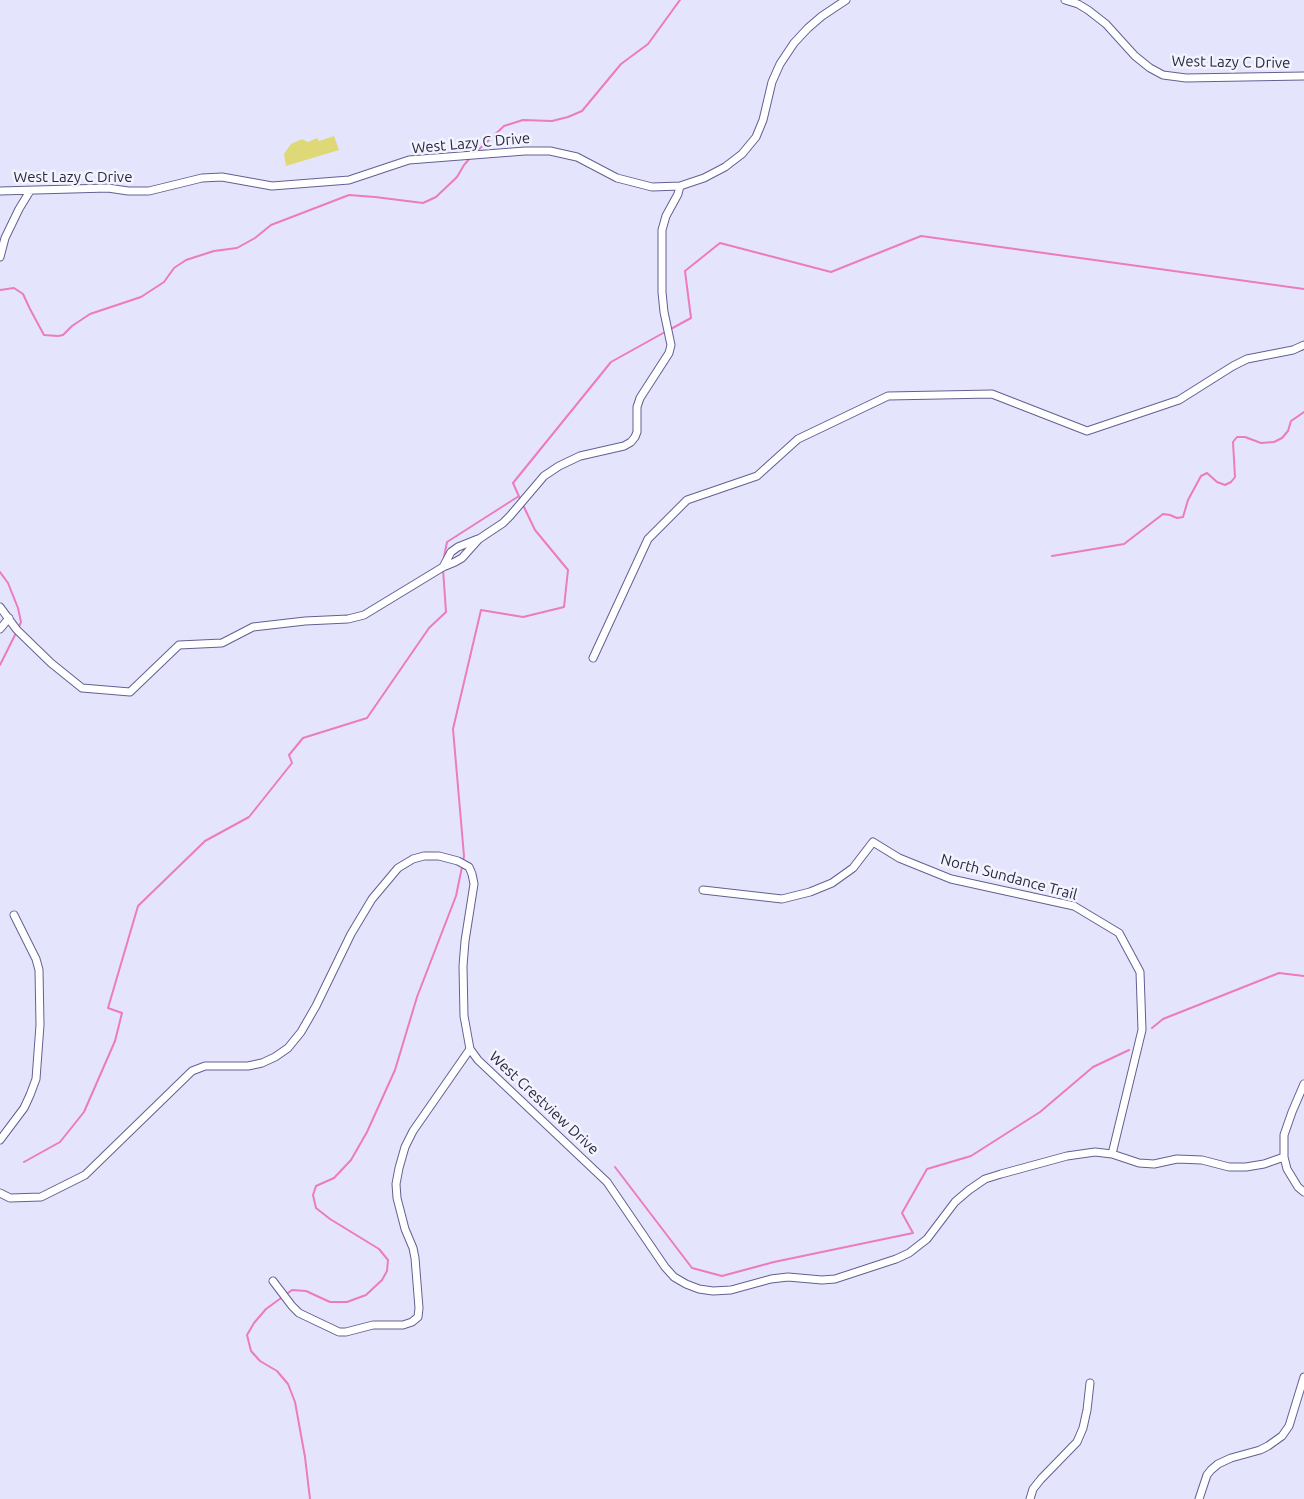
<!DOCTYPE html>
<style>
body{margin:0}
canvas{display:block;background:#e4e5fc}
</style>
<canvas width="1304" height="1499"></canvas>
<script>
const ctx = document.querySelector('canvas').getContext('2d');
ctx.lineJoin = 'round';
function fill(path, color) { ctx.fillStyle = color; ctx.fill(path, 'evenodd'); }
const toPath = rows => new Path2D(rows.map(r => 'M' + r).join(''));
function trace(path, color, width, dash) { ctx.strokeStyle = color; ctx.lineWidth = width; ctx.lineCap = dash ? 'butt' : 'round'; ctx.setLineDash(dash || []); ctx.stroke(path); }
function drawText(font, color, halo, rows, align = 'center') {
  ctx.font = font + ' Ubuntu,sans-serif'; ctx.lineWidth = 5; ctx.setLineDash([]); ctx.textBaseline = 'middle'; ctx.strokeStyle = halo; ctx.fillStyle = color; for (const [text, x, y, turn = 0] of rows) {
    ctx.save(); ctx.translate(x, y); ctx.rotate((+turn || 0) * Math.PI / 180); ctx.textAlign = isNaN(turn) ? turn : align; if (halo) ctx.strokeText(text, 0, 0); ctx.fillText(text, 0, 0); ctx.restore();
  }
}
fill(toPath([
 [334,136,339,150,286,166,284,154,291,144,302,139,308,142,317,138,319,141]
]), '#dfd877');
trace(toPath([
 [476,152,504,126,523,120,552,121,568,117,582,111,621,64,648,44,680,0],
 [0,290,14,288,23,294,30,309,44,335,58,336,63,335,72,326,90,314,141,297,164,282,174,268,186,260,214,251,237,248,255,238,271,225,349,195,375,197,423,203,436,197,457,177,464,165,471,157],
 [669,330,691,318,685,271,720,243,831,272,921,236,1304,289],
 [521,501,513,483,611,362,665,332],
 [1052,556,1124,544,1163,514,1170,515,1177,518,1183,517,1188,500,1201,476,1207,473,1217,482,1225,485,1231,482,1235,477,1233,442,1237,437,1245,437,1261,443,1274,442,1282,438,1288,431,1291,421,1304,412],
 [443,562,447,542,519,496],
 [0,572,8,583,18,608,21,622,18,629],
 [0,665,16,633],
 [463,862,464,856,453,729,481,610,523,617,564,607,568,570,535,530,523,505],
 [1152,1028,1163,1019,1279,973,1304,976],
 [24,1162,60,1142,84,1112,115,1041,122,1013,108,1008,138,906,205,841,249,817,292,763,289,755,303,738,367,718,429,628,446,612,443,569],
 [615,1167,692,1268,722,1276,774,1262,913,1233,902,1213,927,1169,971,1156,1040,1112,1093,1067,1129,1050],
 [310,1499,305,1457,295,1402,288,1384,277,1371,260,1361,251,1351,247,1335,254,1323,266,1309,292,1290,306,1291,330,1302,347,1302,366,1295,382,1280,387,1271,388,1260,379,1249,330,1219,316,1208,313,1195,316,1186,334,1178,351,1160,367,1132,395,1070,417,997,456,896,462,867]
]), '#ec7bbf', 2);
const street = toPath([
 [1065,0,1078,4,1088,10,1106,24,1135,56,1150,68,1163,75,1186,78,1304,76],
 [0,191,108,188,128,191,149,191,202,178,222,177,272,186,349,180,409,160,525,151,550,151,577,157,617,178,652,187,680,186,704,178,725,167,742,154,756,137,763,120,772,82,780,64,794,43,808,28,822,16,846,0],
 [0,257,5,238,19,209,30,191],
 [443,567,451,552,458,547,478,539],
 [0,607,17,630,51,663,82,688,130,692,179,645,222,643,253,627,305,621,348,619,364,615,443,567,455,562,462,558,479,539,503,523,510,516,544,476,559,466,580,456,624,446,631,442,635,437,637,432,637,407,640,398,669,353,671,345,664,312,662,292,662,230,666,216,678,194,680,186],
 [0,629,9,618],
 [593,658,648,539,687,500,757,476,798,439,888,396,992,394,1087,431,1179,400,1233,366,1247,359,1293,350,1304,345],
 [703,890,782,899,810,892,832,883,853,868,873,842,899,858,951,879,1074,906,1119,933,1140,972,1142,1030,1112,1154],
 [1304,1084,1292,1112,1284,1135,1284,1157,1287,1169,1298,1187,1304,1192],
 [0,1140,24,1108,30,1095,36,1079,40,1025,39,970,36,959,14,915],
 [0,1193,10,1198,41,1197,85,1175,192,1071,205,1066,248,1066,262,1063,275,1057,288,1048,301,1032,316,1006,351,934,372,899,398,868,413,859,424,856,439,856,458,861,469,867,472,874,474,884,465,941,463,966,464,1016,470,1049,478,1060,607,1182,665,1267,674,1277,686,1284,699,1289,713,1291,731,1290,771,1279,788,1277,822,1280,835,1279,896,1259,909,1253,927,1239,955,1202,969,1190,985,1179,1001,1174,1067,1156,1095,1152,1112,1154,1139,1163,1154,1164,1177,1159,1202,1160,1229,1167,1246,1167,1264,1164,1284,1157],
 [273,1281,292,1306,299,1313,339,1332,346,1332,373,1325,403,1325,412,1322,418,1317,419,1308,415,1258,413,1248,405,1229,397,1198,396,1184,399,1168,405,1147,413,1131,470,1049],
 [1030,1499,1033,1489,1041,1479,1077,1442,1083,1428,1087,1410,1090,1383],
 [1199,1499,1207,1475,1211,1470,1218,1464,1231,1458,1260,1450,1268,1446,1282,1436,1289,1426,1304,1377]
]);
trace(street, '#626092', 9);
trace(street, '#fff', 7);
drawText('15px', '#29293e', '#f3f3ff', [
 ["West Lazy C Drive",1231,62,1],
 ["West Lazy C Drive",471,143,-5],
 ["West Lazy C Drive",73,177],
 ["North Sundance Trail",1009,877,15],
 ["West Crestview Drive",544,1103,43]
]);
</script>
